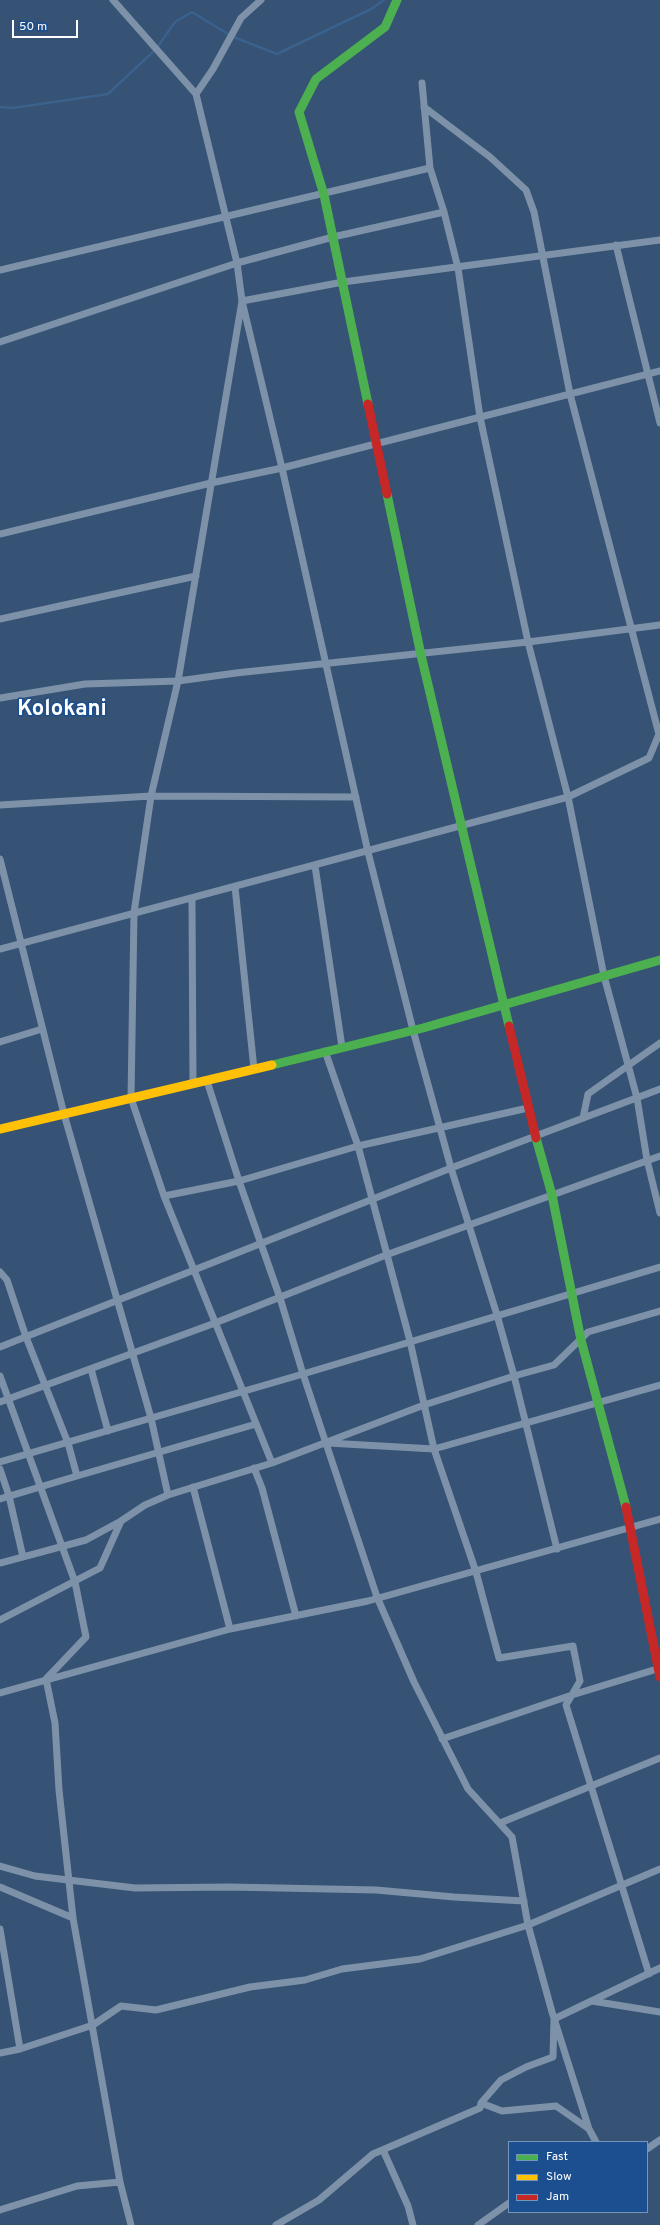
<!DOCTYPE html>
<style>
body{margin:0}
#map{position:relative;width:660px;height:2225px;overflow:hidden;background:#365274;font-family:Overpass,sans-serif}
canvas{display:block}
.legend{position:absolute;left:508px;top:2141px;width:140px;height:72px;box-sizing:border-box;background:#1b4f8f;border:1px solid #7695bc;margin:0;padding:5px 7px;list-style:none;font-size:12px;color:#fff}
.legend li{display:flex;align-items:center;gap:8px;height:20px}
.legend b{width:20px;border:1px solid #7695bc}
.scale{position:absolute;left:12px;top:20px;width:66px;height:18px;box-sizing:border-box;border:2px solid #fff;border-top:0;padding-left:5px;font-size:12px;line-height:14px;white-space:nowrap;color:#fff;-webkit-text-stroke:3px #1b4f8f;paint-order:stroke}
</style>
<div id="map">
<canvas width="660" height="2225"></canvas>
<ul class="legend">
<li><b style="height:5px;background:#4caf50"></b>Fast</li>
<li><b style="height:5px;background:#ffc107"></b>Slow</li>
<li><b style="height:5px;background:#c62828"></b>Jam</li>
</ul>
<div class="scale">50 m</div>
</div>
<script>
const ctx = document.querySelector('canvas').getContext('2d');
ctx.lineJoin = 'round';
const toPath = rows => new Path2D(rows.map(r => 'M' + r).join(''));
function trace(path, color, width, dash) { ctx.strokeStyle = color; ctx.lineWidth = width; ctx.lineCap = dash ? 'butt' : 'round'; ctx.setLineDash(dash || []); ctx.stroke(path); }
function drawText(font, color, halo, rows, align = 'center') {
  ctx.font = font + ' Overpass,sans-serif'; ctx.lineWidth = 3; ctx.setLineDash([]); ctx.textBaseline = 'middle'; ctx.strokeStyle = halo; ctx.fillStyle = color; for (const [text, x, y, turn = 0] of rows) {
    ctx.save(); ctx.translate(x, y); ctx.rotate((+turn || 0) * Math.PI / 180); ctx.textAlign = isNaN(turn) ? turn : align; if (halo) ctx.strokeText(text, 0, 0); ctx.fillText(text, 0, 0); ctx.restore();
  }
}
trace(toPath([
 [0,107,13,108,108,94,156,49,175,22,192,12,231,36,277,54,371,9,384,0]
]), '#3b618d', 2.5);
trace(toPath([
 [113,0,196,94,237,263,242,301,178,681,151,796,134,913,131,1098,164,1196,272,1463],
 [422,83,430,168,444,212,458,268,480,417,528,642,568,797,604,976,637,1098,647,1160,660,1213],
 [196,94,213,69,241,18,261,0],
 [424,107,490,157,526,190,534,212,570,394,660,738],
 [616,245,660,423],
 [0,270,430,168],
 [0,342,237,263,333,237,444,212],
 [0,534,211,483,282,468,660,371],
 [0,619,196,576],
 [0,698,85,684,178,681,236,673,528,642,660,625],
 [0,805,151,796,356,797],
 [0,859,64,1114,151,1418,168,1495],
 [315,866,342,1047],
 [235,887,254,1069],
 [192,899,193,1083],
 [0,949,568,797,649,758,659,734],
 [0,1042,42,1029],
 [325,1051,358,1146,410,1341,434,1449,476,1572,499,1658,573,1646,580,1681,566,1705,649,1974],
 [207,1081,239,1181,280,1298,303,1374,377,1597,414,1682,468,1789,512,1837,528,1925,552,2012,589,2129,556,2106,502,2111,481,2103],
 [583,1118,588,1094,660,1043],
 [164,1196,239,1181,358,1146,528,1108],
 [0,1272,7,1280,26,1337,68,1443,77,1476,0,1499],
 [0,1347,451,1168,660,1089],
 [91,1369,108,1431],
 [0,1376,75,1582,86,1637,46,1679,55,1723,59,1790,73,1918,120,2182,131,2225],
 [0,1402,215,1323,386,1255,660,1156],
 [328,1443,434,1449,660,1385],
 [0,1462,303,1374,660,1267],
 [254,1468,262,1488,296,1616],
 [0,1469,9,1496,23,1557],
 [77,1476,256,1424],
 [193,1487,230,1629],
 [557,1549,514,1376,497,1315,451,1168,413,1030,368,852,282,468,242,301,343,282,660,240],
 [0,1563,86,1540,121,1521,145,1505,168,1495,272,1463,424,1405,514,1376,554,1365,588,1332,660,1311],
 [0,1620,100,1568,121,1521],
 [0,1693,230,1629,368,1601,660,1519],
 [442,1739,572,1695,660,1668],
 [500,1823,660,1758],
 [0,1866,35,1876,135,1888,230,1887,376,1890,454,1897,524,1901],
 [0,1887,73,1918],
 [0,1929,20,2049],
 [592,2001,660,2012],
 [0,2053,20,2049,93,2025,121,2006,156,2010,250,1987,305,1980,342,1969,420,1959,528,1925,660,1869],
 [589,2129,596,2142],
 [647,2149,660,2140],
 [383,2150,408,2206,413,2225],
 [0,2210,77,2186,120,2182],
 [276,2225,319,2200,373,2154,480,2108,481,2103,501,2080,526,2067,553,2057,554,2019,660,1968],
 [478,2225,509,2203]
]), '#7d92a8', 7);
trace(toPath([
 [368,404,324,195,299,112,316,79,385,27,397,0],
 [387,494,421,655,509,1026],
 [272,1065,423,1028,660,960],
 [536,1138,552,1195,581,1340,626,1507]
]), '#4caf50', 9);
trace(toPath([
 [0,1129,272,1065]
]), '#ffc107', 9);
trace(toPath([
 [368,404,387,494],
 [509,1026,536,1138],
 [626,1507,660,1677]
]), '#c62828', 9);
drawText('bold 22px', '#fff', '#1b4f8f', [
 ["Kolokani",62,711]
]);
</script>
